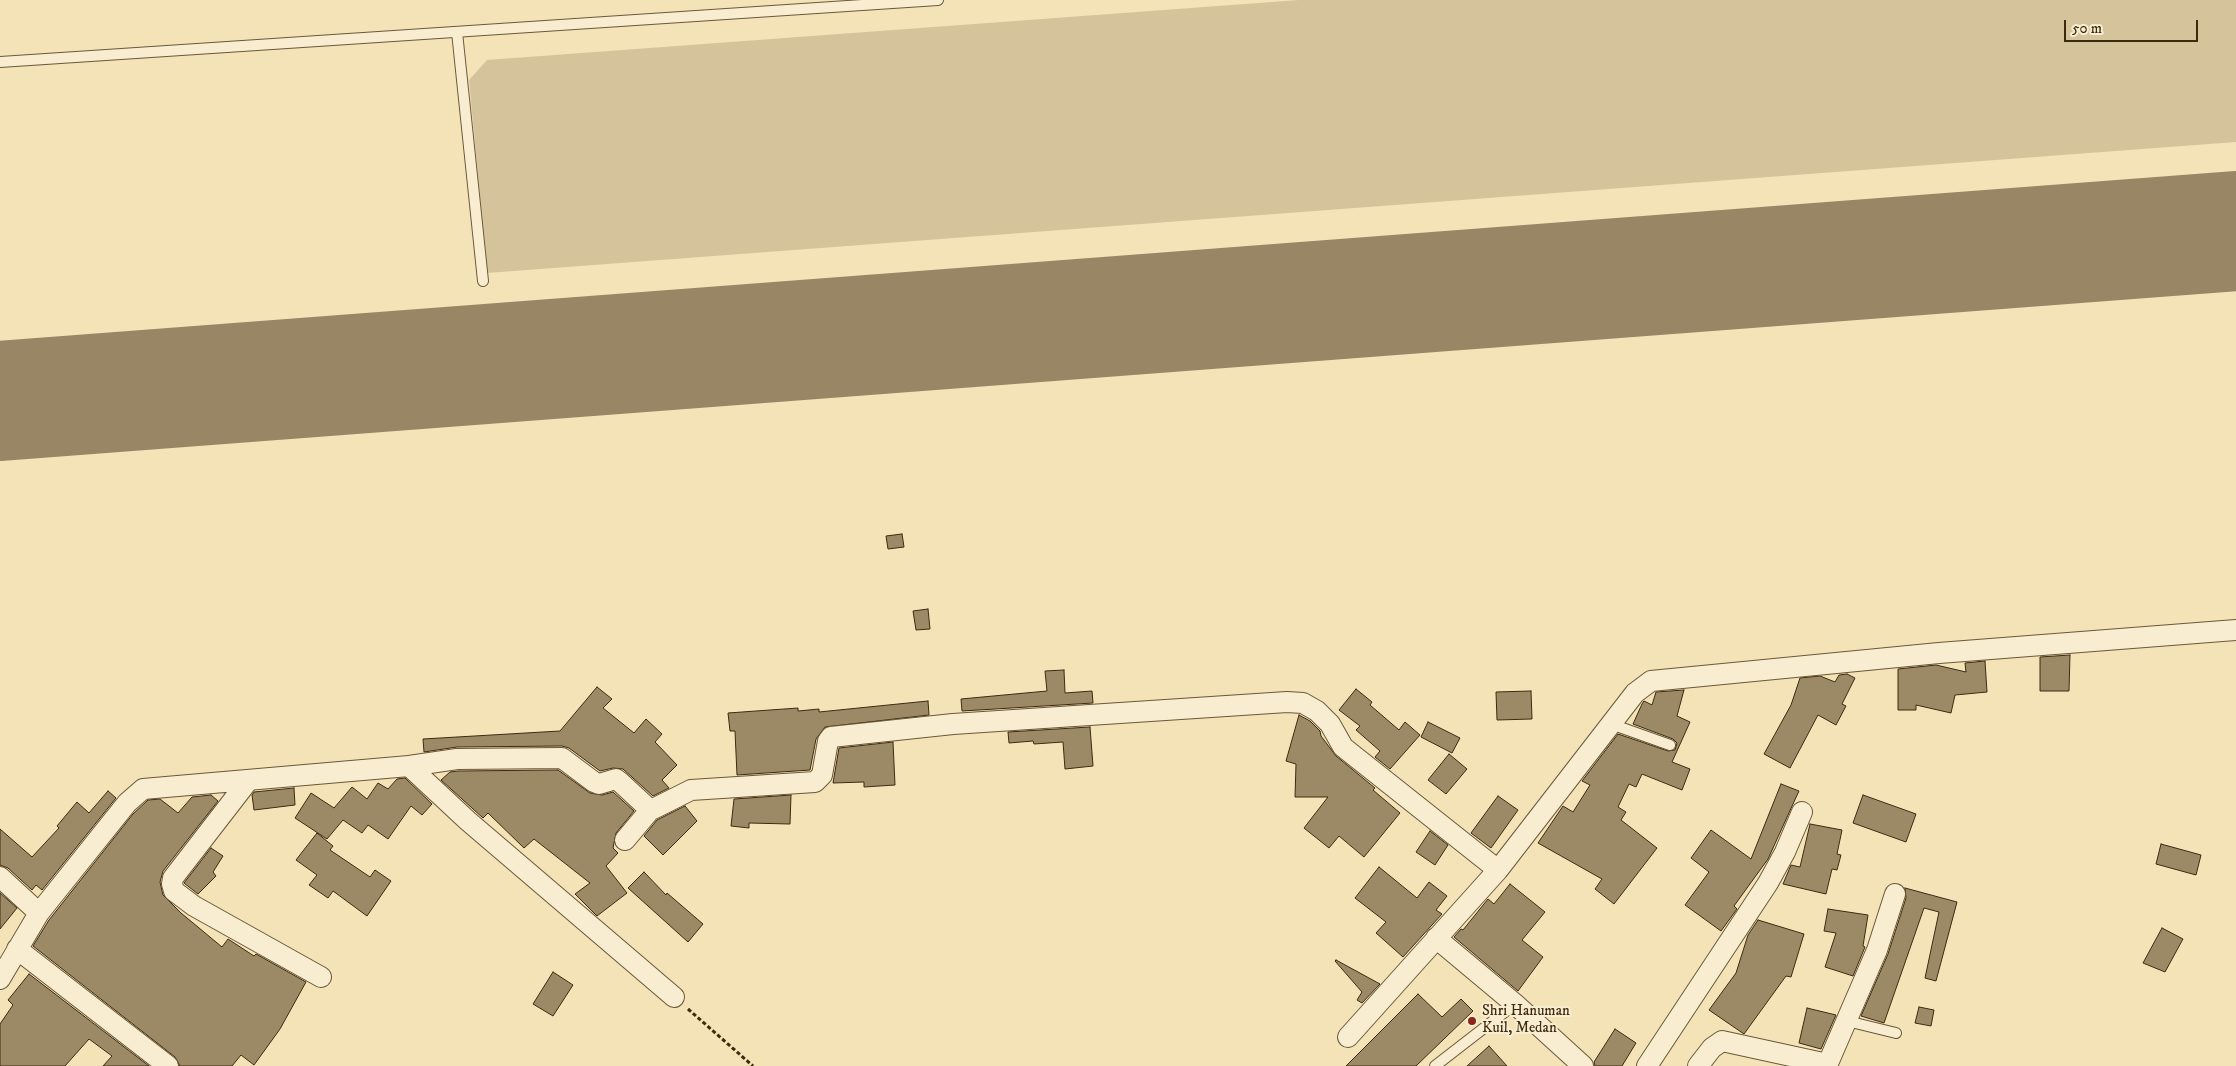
<!DOCTYPE html>
<style>
body{margin:0}
#map{position:relative;width:2236px;height:1066px;overflow:hidden;background:#f4e3b7;font-family:"IM FELL DW Pica",serif}
canvas{display:block}
.scale{position:absolute;left:2064px;top:20px;width:134px;height:22px;box-sizing:border-box;border:2px solid #3c2a10;border-top:0;padding-left:6px;font-size:15px;line-height:18px;white-space:nowrap;color:#3c2a10;-webkit-text-stroke:4px #f8edd0;paint-order:stroke}
</style>
<div id="map">
<canvas width="2236" height="1066"></canvas>
<div class="scale">50 m</div>
</div>
<script>
const ctx = document.querySelector('canvas').getContext('2d');
ctx.lineJoin = 'round';
function fill(path, color) { ctx.fillStyle = color; ctx.fill(path, 'evenodd'); }
const toPath = rows => new Path2D(rows.map(r => 'M' + r).join(''));
function trace(path, color, width, dash) { ctx.strokeStyle = color; ctx.lineWidth = width; ctx.lineCap = dash ? 'butt' : 'round'; ctx.setLineDash(dash || []); ctx.stroke(path); }
function drawText(font, color, halo, rows, align = 'center') {
  ctx.font = font + ' "IM FELL DW Pica",serif'; ctx.lineWidth = 4; ctx.setLineDash([]); ctx.textBaseline = 'middle'; ctx.strokeStyle = halo; ctx.fillStyle = color; for (const [text, x, y, turn = 0] of rows) {
    ctx.save(); ctx.translate(x, y); ctx.rotate((+turn || 0) * Math.PI / 180); ctx.textAlign = isNaN(turn) ? turn : align; if (halo) ctx.strokeText(text, 0, 0); ctx.fillText(text, 0, 0); ctx.restore();
  }
}
fill(toPath([
 [1299,0,2236,0,2236,142,487,273,469,80,487,60]
]), '#d5c49b');
trace(toPath([
 [0,401,2236,231]
]), '#988664', 120);
const building = toPath([
 [902,534,904,547,888,549,886,536,902,534],
 [928,609,930,629,916,630,913,611,928,609],
 [2070,655,2069,691,2040,691,2040,657,2070,655],
 [1985,661,1987,692,1955,695,1951,713,1916,705,1916,710,1898,710,1898,669,1936,665,1966,672,1965,663,1985,661],
 [1064,670,1065,693,1092,691,1093,703,962,711,961,699,1047,691,1045,671,1064,670],
 [1847,674,1855,678,1842,704,1846,706,1836,725,1818,715,1790,768,1764,754,1791,705,1800,678,1820,676,1835,682,1839,675,1847,674],
 [597,687,612,699,603,708,634,733,646,719,662,734,655,742,677,765,662,780,669,788,653,796,623,769,613,768,600,771,569,748,562,746,457,747,424,752,423,739,560,731,597,687],
 [1356,689,1372,702,1370,705,1399,730,1405,722,1420,735,1390,769,1375,757,1380,751,1356,730,1360,726,1339,710,1356,689],
 [1684,690,1677,716,1690,722,1672,762,1690,769,1682,790,1642,774,1636,787,1629,784,1618,807,1626,812,1621,820,1657,848,1614,904,1595,889,1602,879,1538,843,1563,806,1573,812,1590,785,1582,781,1618,734,1668,751,1675,750,1677,743,1673,739,1633,724,1642,704,1644,701,1652,705,1656,692,1684,690],
 [1531,691,1532,719,1497,720,1496,692,1531,691],
 [928,701,929,715,825,727,816,739,810,770,737,775,735,731,730,731,728,713,798,708,798,711,819,709,819,712,928,701],
 [1299,715,1310,721,1320,731,1321,736,1336,756,1375,788,1373,790,1400,813,1364,857,1339,836,1329,848,1304,828,1328,797,1295,797,1296,764,1286,761,1299,715],
 [1428,722,1460,738,1452,753,1421,737,1428,722],
 [1090,727,1093,766,1065,769,1063,742,1034,744,1033,741,1009,743,1008,732,1090,727],
 [893,742,895,785,864,787,864,782,833,783,839,748,893,742],
 [1449,754,1467,769,1446,794,1428,780,1449,754],
 [558,770,590,793,602,795,613,792,634,811,616,833,613,848,618,853,606,866,627,893,597,916,575,894,590,883,534,839,524,848,488,813,483,818,441,780,450,772,458,771,558,770],
 [405,778,432,804,422,815,411,806,388,839,368,825,362,833,343,820,327,839,295,818,311,793,334,808,352,787,367,799,378,783,388,789,397,779,405,778],
 [1781,784,1799,791,1793,804,1768,859,1734,906,1737,909,1721,931,1685,905,1709,872,1691,858,1711,830,1751,859,1781,784],
 [294,788,295,805,254,810,252,795,254,792,294,788],
 [108,791,116,798,42,890,36,885,32,890,8,868,0,865,0,829,32,857,59,828,57,826,77,802,89,813,108,791],
 [211,795,218,801,163,871,160,882,163,895,181,913,222,947,228,939,254,956,256,954,306,982,280,1029,254,1065,241,1055,232,1066,180,1066,175,1057,33,946,49,920,133,814,148,800,160,799,178,813,192,797,211,795],
 [791,795,790,824,749,823,749,828,731,826,734,799,791,795],
 [1863,795,1916,814,1906,842,1853,823,1863,795],
 [1498,796,1518,810,1491,848,1471,833,1498,796],
 [685,806,697,821,663,855,644,836,657,820,685,806],
 [1810,824,1842,830,1837,854,1841,855,1837,870,1832,869,1826,894,1783,884,1791,865,1800,867,1810,824],
 [1430,831,1448,845,1435,865,1416,852,1430,831],
 [317,833,333,846,330,850,370,877,375,870,391,881,367,916,333,891,328,898,309,885,317,875,296,860,317,833],
 [2161,844,2201,855,2196,875,2156,864,2161,844],
 [211,848,223,856,213,872,216,876,198,894,184,883,211,848],
 [1379,867,1417,898,1429,882,1447,896,1436,910,1442,914,1403,957,1376,933,1386,922,1355,898,1379,867],
 [644,872,666,895,667,893,703,924,688,942,628,888,644,872],
 [1510,884,1545,912,1522,940,1543,957,1518,991,1454,937,1461,929,1463,930,1488,899,1494,904,1510,884],
 [1905,888,1957,902,1936,981,1925,978,1939,912,1924,908,1884,1023,1861,1016,1888,954,1906,898,1905,888],
 [0,893,17,908,0,929,0,893],
 [1828,909,1868,915,1863,946,1865,947,1853,976,1825,967,1836,933,1824,931,1828,909],
 [1758,920,1804,934,1791,977,1786,976,1744,1034,1709,1010,1736,973,1748,935,1758,920],
 [2162,928,2183,939,2165,972,2143,963,2162,928],
 [1336,960,1380,984,1362,1003,1357,1000,1362,992,1335,961,1336,960],
 [553,972,573,985,553,1016,533,1004,553,972],
 [29,974,149,1066,103,1066,112,1056,89,1039,65,1066,0,1066,0,1024,13,1005,8,1000,29,974],
 [1418,994,1442,1017,1461,999,1473,1011,1416,1066,1346,1066,1418,994],
 [1919,1007,1934,1010,1931,1026,1915,1023,1919,1007],
 [1807,1008,1836,1015,1821,1049,1799,1043,1807,1008],
 [1615,1029,1636,1043,1622,1066,1595,1066,1594,1062,1615,1029],
 [1489,1046,1507,1066,1467,1066,1489,1046]
]);
fill(building, '#9c8a67');
trace(building, '#3c2a10', 1);
const lane = toPath([
 [457,32,483,281],
 [0,62,938,0],
 [1611,724,1670,745],
 [1847,1021,1896,1033],
 [1435,1066,1515,1004]
]);
const street = toPath([
 [409,766,457,759,562,758,594,782,599,784,616,779,620,782,647,807,653,809,691,790,815,782,822,775,828,741,831,737,953,724,1287,702,1303,703,1317,711,1330,724,1343,747,1498,870],
 [248,781,173,878,172,884,174,891,194,906,321,977],
 [625,840,651,809],
 [0,877,39,913],
 [1436,938,1515,1004,1583,1066],
 [17,949,168,1066],
 [0,979,39,913,127,803,143,789,409,766,468,821,674,997],
 [1348,1037,1498,870,1635,693,1651,681,1939,653,2236,630],
 [1647,1066,1768,883,1785,852,1802,812],
 [1698,1066,1712,1048,1722,1041,1823,1063,1829,1061,1877,950,1895,894]
]);
trace(lane, '#6a583a', 12);
trace(street, '#6a583a', 22);
trace(toPath([
 [688,1009,753,1066]
]), '#3c2a10', 3, [4, 2.5]);
trace(lane, '#f8edd0', 10);
trace(street, '#f8edd0', 20);
for (const [x, y, r, color] of [
 [1472,1021,5,"#8f2418"]
]) { const dot = new Path2D(); dot.arc(x, y, r, 0, 2 * Math.PI); ctx.fillStyle = color; ctx.fill(dot); trace(dot, '#f8edd0', 2); }
drawText('15px', '#3c2a10', '#f8edd0', [
 ["Shri Hanuman",1482,1012],
 ["Kuil, Medan",1482,1029]
], 'left');
</script>
